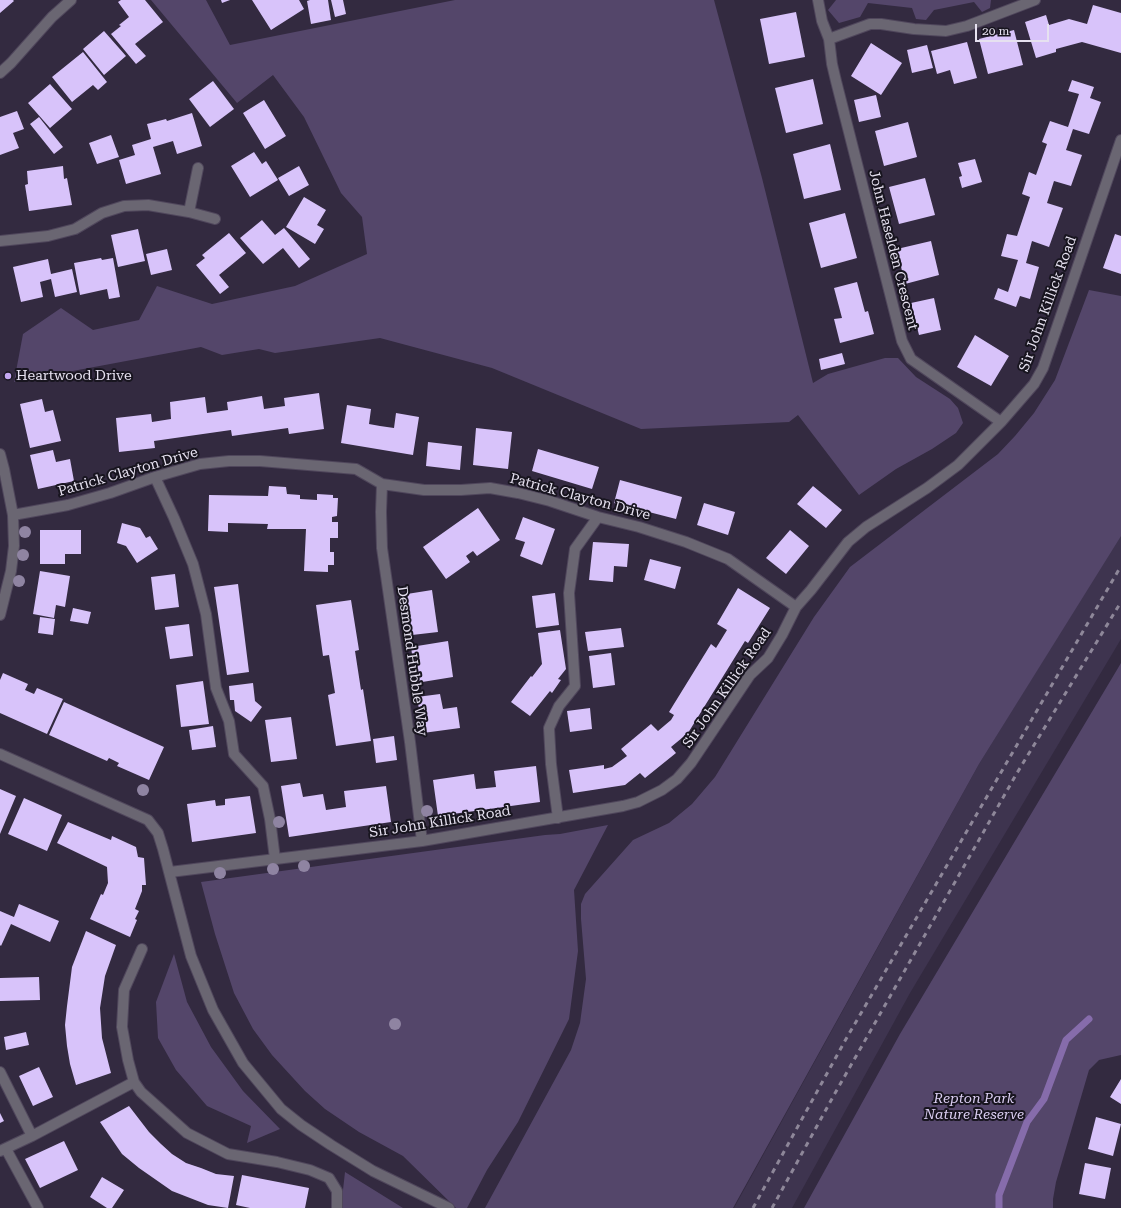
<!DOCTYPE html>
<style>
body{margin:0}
#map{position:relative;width:1121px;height:1208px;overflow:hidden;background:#332a40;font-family:"Roboto Serif",serif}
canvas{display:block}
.scale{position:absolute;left:975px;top:24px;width:74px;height:18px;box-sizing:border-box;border:2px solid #e6e1f0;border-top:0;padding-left:5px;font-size:12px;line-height:14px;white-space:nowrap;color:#e6e1f0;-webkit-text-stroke:3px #18151f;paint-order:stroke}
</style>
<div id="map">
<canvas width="1121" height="1208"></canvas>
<div class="scale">20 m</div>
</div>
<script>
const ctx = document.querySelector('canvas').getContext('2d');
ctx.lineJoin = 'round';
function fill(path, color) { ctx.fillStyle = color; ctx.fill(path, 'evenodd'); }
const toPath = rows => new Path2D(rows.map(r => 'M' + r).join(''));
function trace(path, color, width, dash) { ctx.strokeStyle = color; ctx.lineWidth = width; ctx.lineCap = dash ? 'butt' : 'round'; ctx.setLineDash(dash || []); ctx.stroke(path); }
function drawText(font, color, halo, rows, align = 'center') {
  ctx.font = font + ' "Roboto Serif",serif'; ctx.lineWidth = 4; ctx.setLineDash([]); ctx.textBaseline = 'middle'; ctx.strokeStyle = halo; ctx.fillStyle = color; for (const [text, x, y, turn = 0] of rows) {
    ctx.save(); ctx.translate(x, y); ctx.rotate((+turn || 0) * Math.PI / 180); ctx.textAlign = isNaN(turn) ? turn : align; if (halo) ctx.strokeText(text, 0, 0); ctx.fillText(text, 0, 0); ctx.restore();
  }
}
fill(toPath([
 [1121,534,1121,639,910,993,792,1208,734,1208,979,764]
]), '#3e344f');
fill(toPath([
 [151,0,206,0,230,45,455,0,714,0,762,178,813,383,828,374,885,358,898,358,916,377,950,399,958,408,963,423,956,433,932,449,896,469,859,495,798,415,789,422,641,429,492,368,380,338,275,353,259,349,222,355,201,347,14,382,23,334,61,308,93,330,139,320,157,286,212,304,295,286,367,254,362,217,341,193,304,117,273,75,237,103],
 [836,0,991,0,990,8,982,12,974,2,934,10,926,20,916,19,912,8,868,3,860,17,839,23,828,10],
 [1089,290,1121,296,1121,536,979,764,733,1208,485,1208,571,1050,580,1023,586,979,581,919,581,904,585,894,633,840,669,823,692,804,715,777,814,617,850,567,998,454,1015,436,1034,413,1055,380],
 [1121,663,1121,1055,1099,1060,1089,1070,1056,1182,1053,1199,1053,1208,804,1208,900,1034],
 [608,825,574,890,578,951,569,1019,518,1122,487,1170,467,1208,456,1208,403,1156,359,1132,325,1109,305,1091,272,1055,253,1029,234,993,215,934,201,882,545,835,560,834],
 [174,954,187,1002,211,1047,243,1091,280,1129,247,1143,251,1126,207,1106,176,1070,158,1038,156,1002],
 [345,1172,403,1208,341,1208]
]), '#54466a');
trace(toPath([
 [999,1208,999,1195,1027,1122,1044,1099,1066,1040,1089,1019]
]), '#866cab', 7);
fill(toPath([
 [0,0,13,0,14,1,0,13],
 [121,0,145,0,163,22,135,44,146,56,136,64,111,34,121,26,119,25,129,17,118,2],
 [221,0,230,0,222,3],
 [252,0,299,0,304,9,271,30],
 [310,0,328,0,331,20,311,24,307,1],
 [331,0,343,0,346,14,335,17],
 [1093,5,1121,13,1121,53,1082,42,1056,49,1056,52,1036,58,1025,22,1046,15,1049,25,1069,19,1087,24],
 [796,12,805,57,769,64,760,19],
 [1014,30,1023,65,988,74,979,39],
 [104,31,126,56,104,75,83,49],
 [967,42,977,78,954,84,950,70,937,74,931,51],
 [871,43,902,63,881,95,851,76],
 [927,45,933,68,912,73,907,50],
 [83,52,107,82,98,90,93,85,72,102,52,77],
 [813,79,823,124,786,133,775,88],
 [1072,80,1094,87,1090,98,1101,102,1089,134,1073,129,1066,150,1082,155,1071,186,1054,181,1047,203,1063,208,1049,247,1032,241,1026,263,1039,267,1030,299,1020,296,1016,307,994,299,998,288,1008,292,1018,260,1001,256,1007,234,1017,236,1030,197,1022,194,1029,172,1036,175,1047,144,1042,142,1050,121,1068,127,1079,94,1068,91],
 [213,81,234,109,210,127,189,99],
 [50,84,72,109,50,128,28,103],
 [876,95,881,117,859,122,854,100],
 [264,100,286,136,265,149,243,113],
 [17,111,24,129,13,133,19,148,0,155,0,117],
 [192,113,202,146,177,154,173,141,153,147,161,174,126,184,119,160,135,155,132,145,151,139,147,124,166,119,167,121],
 [39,117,63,147,54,154,30,124],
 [908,122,917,157,884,166,875,131],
 [111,135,119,157,97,164,89,143],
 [830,144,841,190,804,199,793,154],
 [254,152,262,164,266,161,278,180,250,197,231,166],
 [975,159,982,182,962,188,959,177,962,176,958,163],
 [63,166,64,179,67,178,72,205,29,211,25,185,28,184,27,171],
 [299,166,309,185,289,196,278,178],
 [925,178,935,215,899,224,889,187],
 [304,197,326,210,317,225,324,229,315,244,286,227],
 [845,213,857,258,821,268,809,223],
 [262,220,275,235,284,228,310,259,299,268,283,248,263,264,240,238],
 [138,229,145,261,118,267,111,235],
 [229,233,246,253,219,275,229,287,220,294,196,265,205,258,202,255],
 [1115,234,1121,236,1121,274,1103,268],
 [931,241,939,275,905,284,897,249],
 [167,249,172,270,151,275,146,254],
 [101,258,102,260,113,258,120,297,109,299,107,289,80,295,74,263],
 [48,259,51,274,72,269,77,292,55,297,51,279,40,282,43,297,21,302,13,267],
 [857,282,865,312,868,311,874,334,840,343,834,319,842,318,834,288],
 [934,298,941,330,919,335,911,303],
 [975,335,1009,356,991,386,957,367],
 [842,353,845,364,821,370,819,359],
 [319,393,324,429,289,434,288,428,232,436,231,430,154,441,155,448,119,452,116,418,151,414,152,422,171,419,170,402,205,397,207,413,228,410,227,402,262,396,264,409,285,406,284,398],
 [42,399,45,412,53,410,61,441,30,448,20,404],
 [347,405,371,409,369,424,380,426,394,428,396,413,419,417,413,455,341,443],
 [476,428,512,432,508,469,473,465],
 [428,442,462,446,460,470,426,466],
 [538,449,599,467,592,489,532,471],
 [53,450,56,462,70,459,74,481,38,489,30,455],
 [620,480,682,497,676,519,614,503],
 [269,486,286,487,287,494,300,495,300,499,317,500,317,494,333,495,333,498,338,498,337,516,332,517,332,522,338,522,338,538,330,538,330,552,334,552,334,565,328,565,328,572,304,571,306,529,267,529,268,524,228,523,228,532,208,531,209,495,268,496],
 [813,486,842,510,826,528,797,504],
 [704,503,735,512,728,535,697,525],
 [478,508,500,540,477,556,473,551,466,556,470,562,446,579,423,547],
 [523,517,555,529,542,565,520,556,525,542,515,539],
 [122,523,140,528,146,538,150,536,158,549,137,563,126,546,117,543],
 [40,530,81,530,81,554,65,554,65,564,40,564],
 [790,530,809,546,786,574,766,558],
 [593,542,629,544,627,567,614,566,613,582,589,580],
 [650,559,681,567,675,589,644,580],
 [40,571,70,576,65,607,56,605,54,618,33,614],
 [175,574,179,607,155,610,151,577],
 [238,584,249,672,227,675,214,587],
 [738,588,770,608,748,643,745,641,688,733,671,747,676,753,645,778,640,773,625,785,573,793,569,770,604,765,604,769,612,767,627,756,621,749,651,724,658,731,671,720,674,715,669,712,711,644,716,648,727,630,717,624],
 [432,590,438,632,412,635,407,594],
 [555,593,559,625,536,628,532,596],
 [351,600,359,650,355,651,361,690,363,689,371,741,336,746,328,695,335,693,329,655,323,656,316,605],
 [73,608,91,612,88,624,70,621],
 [40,617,55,619,53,635,38,633],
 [189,624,193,656,170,659,165,627],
 [621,628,624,647,588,651,585,632],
 [560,630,566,669,558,679,561,680,552,693,550,691,530,716,511,702,531,676,532,677,542,664,538,633],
 [448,641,453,677,416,683,411,647],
 [611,653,615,685,593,688,589,656],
 [3,673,28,684,25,690,34,694,37,688,63,699,47,734,0,713,0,680],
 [203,681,209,724,181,727,176,685],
 [253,683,255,701,262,707,251,722,235,711,234,700,230,700,229,686],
 [440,694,443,709,457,707,460,728,423,733,417,697],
 [64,702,164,747,149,780,117,766,119,763,109,758,107,761,49,735],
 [590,708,592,729,570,732,567,711],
 [291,717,297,759,271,762,265,720],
 [213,726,216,747,192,750,189,730],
 [394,736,397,760,376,763,373,739],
 [536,766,540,802,438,816,433,780,474,774,476,789,496,787,494,771],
 [300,783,303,797,323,794,326,810,346,807,344,791,386,786,391,822,289,837,281,786],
 [0,789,16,796,0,834],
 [250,796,256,833,192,842,187,804,215,800,216,806,225,805,225,799],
 [24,798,62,815,47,851,8,834],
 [68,822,111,840,112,836,136,847,138,857,144,858,146,885,142,885,142,891,135,909,139,911,135,919,137,920,130,937,90,919,101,894,103,895,108,883,107,867,57,843],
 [19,904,59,921,50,942,11,924,1,946,0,945,0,911,14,917],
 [86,931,116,945,105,976,100,1008,102,1038,111,1073,76,1085,70,1064,67,1046,65,1025,67,1006,72,967],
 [39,977,40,1000,0,1001,0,978],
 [26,1032,29,1045,6,1050,4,1037],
 [39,1067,53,1097,33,1106,19,1076],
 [1121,1079,1121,1104,1110,1097],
 [129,1106,149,1132,161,1144,172,1154,186,1163,201,1168,216,1174,234,1176,228,1208,208,1205,172,1191,139,1168,122,1154,100,1122],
 [0,1113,4,1121,0,1123],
 [1096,1117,1121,1124,1113,1156,1088,1149],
 [64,1141,78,1170,40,1188,25,1159],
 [1085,1163,1111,1168,1105,1199,1079,1194],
 [242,1175,309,1188,305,1208,250,1208,236,1205],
 [102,1177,124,1190,112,1208,107,1208,90,1197]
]), '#d8c3fa');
const minor = toPath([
 [818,0,822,21,829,39,870,24,881,24,914,29,946,31,967,26,1035,0],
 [829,39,832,64,836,81,902,341,911,359,1001,422],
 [0,73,11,63,52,17,71,0],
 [189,212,198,168],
 [0,241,48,236,75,229,102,213,124,206,148,205,189,212,215,219],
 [0,454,4,469,13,515,14,546,11,571,0,615],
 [155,477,174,518,193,564,206,614,216,688,229,721,234,754,263,786,270,819,275,859],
 [382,484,381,512,382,548,410,742,422,841],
 [13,515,68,505,110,493,155,477,200,464,229,461,260,461,356,469,382,484,424,490,461,490,490,488,518,493,550,501,598,517,639,527,686,542,728,559,796,607],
 [0,754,148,820,158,833,163,849,191,956,213,1010,243,1063,281,1109,301,1125,331,1145,373,1171,449,1208],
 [558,818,551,764,549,728,559,706,575,686,569,593,575,549,598,517],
 [170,872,422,841,623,806,638,802,662,790,677,779,691,763,750,675,768,658,782,635,796,607,811,590,848,542,866,527,927,488,958,465,1001,422,1034,384,1043,368,1121,140],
 [142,949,124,990,122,1027,128,1060,134,1082,141,1092,187,1133,228,1154,277,1162,310,1170,329,1178,337,1191,337,1208],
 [0,1072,32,1136],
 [6,1149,38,1208],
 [0,1151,32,1136,134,1082]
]);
trace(minor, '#50475c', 12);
trace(minor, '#6a6672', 10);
trace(toPath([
 [753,1208,846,1039,1121,566],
 [772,1208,834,1095,1017,773,1121,602]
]), '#8e8799', 3, [5, 5]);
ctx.fillStyle = '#8f84a2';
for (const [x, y] of [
 [25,532],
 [23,555],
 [19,581],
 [143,790],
 [427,811],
 [279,822],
 [304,866],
 [273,869],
 [220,873],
 [395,1024]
]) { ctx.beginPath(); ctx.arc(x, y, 6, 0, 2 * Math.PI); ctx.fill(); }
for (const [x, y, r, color] of [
 [8,376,4,"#c4a7f1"]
]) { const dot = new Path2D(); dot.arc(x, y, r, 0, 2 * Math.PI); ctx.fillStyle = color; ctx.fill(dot); trace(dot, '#18151f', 1.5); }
drawText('14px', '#e6e1f0', '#18151f', [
 ["John Haselden Crescent",893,250,76],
 ["Sir John Killick Road",1048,304,-70],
 ["Patrick Clayton Drive",128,472,-16],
 ["Patrick Clayton Drive",580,497,15],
 ["Desmond Hubble Way",412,661,82],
 ["Sir John Killick Road",727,688,-55],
 ["Sir John Killick Road",440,822,-9]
]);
drawText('14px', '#e6e1f0', '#18151f', [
 ["Heartwood Drive",16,376]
], 'left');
drawText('italic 14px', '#dbcef2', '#18151f', [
 ["Repton Park",974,1099],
 ["Nature Reserve",974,1115]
]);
</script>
